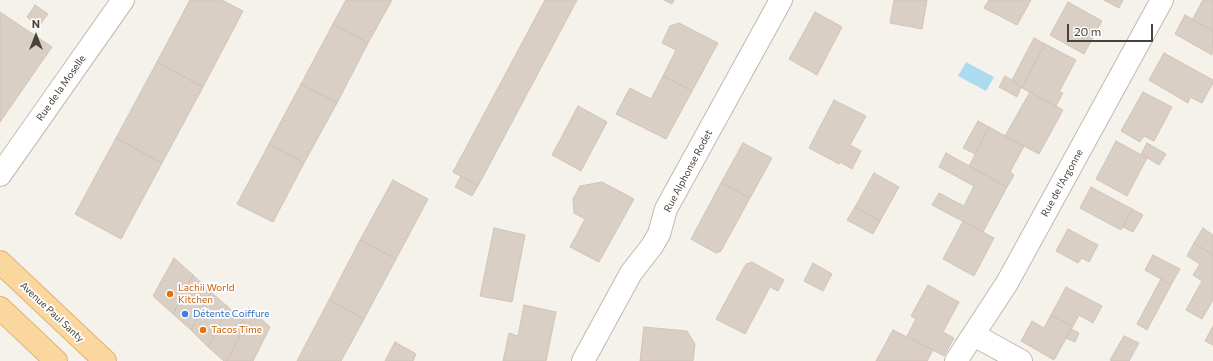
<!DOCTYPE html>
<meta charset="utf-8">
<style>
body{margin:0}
#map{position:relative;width:1213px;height:361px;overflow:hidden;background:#f5f2ec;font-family:Commissioner,sans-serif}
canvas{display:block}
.north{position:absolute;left:16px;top:16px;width:40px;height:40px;-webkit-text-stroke:3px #fff;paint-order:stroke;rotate:0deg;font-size:11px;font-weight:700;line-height:16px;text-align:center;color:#4a423a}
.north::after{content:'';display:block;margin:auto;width:14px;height:18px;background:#4a423a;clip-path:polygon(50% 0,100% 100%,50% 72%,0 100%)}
.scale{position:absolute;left:1067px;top:24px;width:86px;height:18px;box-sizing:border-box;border:2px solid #4a423a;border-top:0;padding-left:5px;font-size:12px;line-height:14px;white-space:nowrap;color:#4a423a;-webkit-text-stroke:3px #fff;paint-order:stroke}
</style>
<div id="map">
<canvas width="1213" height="361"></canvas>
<div class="north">N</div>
<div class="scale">20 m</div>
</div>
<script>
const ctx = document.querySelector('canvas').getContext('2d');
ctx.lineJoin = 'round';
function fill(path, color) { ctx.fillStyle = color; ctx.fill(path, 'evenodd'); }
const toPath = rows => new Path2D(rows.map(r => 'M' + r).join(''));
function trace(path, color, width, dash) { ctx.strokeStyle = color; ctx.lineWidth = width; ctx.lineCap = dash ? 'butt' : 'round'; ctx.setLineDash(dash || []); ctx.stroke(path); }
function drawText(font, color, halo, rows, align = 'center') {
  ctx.font = font + ' Commissioner,sans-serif'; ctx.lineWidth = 3.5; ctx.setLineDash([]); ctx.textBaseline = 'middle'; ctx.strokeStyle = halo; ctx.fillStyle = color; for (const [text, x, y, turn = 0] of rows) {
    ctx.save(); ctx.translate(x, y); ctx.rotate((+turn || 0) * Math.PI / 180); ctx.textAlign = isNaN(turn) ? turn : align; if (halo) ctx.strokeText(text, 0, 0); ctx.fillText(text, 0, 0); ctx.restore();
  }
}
fill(toPath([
 [966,62,994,77,986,91,958,76]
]), '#acdbef');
const building = toPath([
 [190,0,222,0,243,11,203,87,157,62,190,0],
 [346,0,392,0,368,43,333,24,346,0],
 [545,0,577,0,478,186,453,172,545,0],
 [664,0,674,0,672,4,664,0],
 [894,0,927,0,922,29,890,23,894,0],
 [989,0,1031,0,1017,25,984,8,989,0],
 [1104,0,1123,0,1119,8,1104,0],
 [1203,0,1213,0,1213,31,1192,20,1203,0],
 [1068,2,1102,21,1084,54,1050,35,1068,2],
 [35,5,48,14,39,26,27,17,35,5],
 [0,12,52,47,0,122,0,12],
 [815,12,842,27,817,75,789,59,815,12],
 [1185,15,1213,31,1212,55,1175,34,1185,15],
 [679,23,718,43,692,91,663,76,676,50,662,43,670,26,679,23],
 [333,24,368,43,337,103,301,84,333,24],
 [1034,38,1045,44,1022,88,1012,80,1034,38],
 [1045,44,1076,60,1059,92,1063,93,1056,106,1022,88,1045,44],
 [1164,53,1213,80,1213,83,1202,103,1190,97,1188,103,1149,80,1164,53],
 [157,62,203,87,162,163,116,138,157,62],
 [663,76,692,91,666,139,616,114,630,88,651,99,663,76],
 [1005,76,1012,80,1021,87,1017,97,999,87,1005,76],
 [301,84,337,103,304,163,269,144,301,84],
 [1030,92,1063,110,1039,154,1005,136,1030,92],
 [1143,92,1172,107,1154,141,1144,136,1140,142,1121,131,1143,92],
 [834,100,866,116,850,145,861,151,852,169,840,162,839,164,809,148,834,100],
 [578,106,607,122,581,171,552,155,578,106],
 [978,121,989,127,975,154,963,148,978,121],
 [989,127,1024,146,1010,172,1014,175,1007,187,969,166,989,127],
 [116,138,162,163,121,239,75,214,116,138],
 [1116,141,1147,158,1127,196,1096,179,1116,141],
 [743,143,772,158,750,198,721,183,743,143],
 [1147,143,1166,154,1159,165,1141,154,1147,143],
 [269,144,304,163,273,222,237,204,269,144],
 [946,153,1007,187,983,232,932,205,939,193,964,206,974,186,939,167,946,153],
 [874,173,899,187,880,221,855,207,874,173],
 [461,176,478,186,472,196,455,187,461,176],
 [393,180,428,199,396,259,360,240,393,180],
 [602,182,634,199,599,262,570,247,585,219,574,213,573,199,580,186,602,182],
 [721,183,750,198,721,251,716,253,691,239,721,183],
 [1091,187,1132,209,1121,230,1080,208,1091,187],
 [855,207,880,221,873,234,847,220,855,207],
 [1132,209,1143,215,1133,232,1123,227,1132,209],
 [963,221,994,238,974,276,943,259,963,221],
 [494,228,525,235,512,302,480,296,494,228],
 [1203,228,1213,235,1213,255,1194,243,1203,228],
 [1068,229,1098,245,1089,262,1082,258,1078,263,1056,251,1068,229],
 [360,240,396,259,364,319,329,300,360,240],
 [1194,243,1213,255,1213,300,1202,319,1186,310,1202,281,1193,275,1200,264,1187,256,1194,243],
 [1153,255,1180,269,1171,285,1145,270,1153,255],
 [174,258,193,275,173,314,153,296,174,258],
 [752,262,784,280,778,291,770,287,745,334,716,319,746,264,752,262],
 [813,263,832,274,823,291,804,281,813,263],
 [193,275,211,292,191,330,173,314,193,275],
 [1161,279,1171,285,1147,330,1137,324,1161,279],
 [928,285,959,302,943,332,954,338,944,356,907,336,916,319,911,316,928,285],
 [1066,287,1102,306,1093,323,1079,315,1073,326,1051,315,1066,287],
 [211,292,228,307,208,347,191,330,211,292],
 [329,300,364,319,341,361,297,361,329,300],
 [524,305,556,312,546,361,503,361,509,333,518,336,524,305],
 [228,307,246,324,227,361,224,361,208,347,228,307],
 [249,308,270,327,253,361,227,361,246,324,239,318,249,308],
 [1051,315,1073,326,1054,360,1021,341,1032,321,1044,328,1051,315],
 [1213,326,1213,345,1205,341,1213,326],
 [644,327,687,331,695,344,693,361,640,361,644,327],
 [1071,329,1079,333,1075,342,1066,338,1071,329],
 [893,330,933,350,927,361,876,361,893,330],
 [1124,336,1139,343,1129,361,1113,361,1110,360,1124,336],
 [395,342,416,354,413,361,385,361,395,342]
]);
fill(building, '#dacfc5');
trace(building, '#d2c3b5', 1);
const minor = toPath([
 [0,175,123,0],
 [974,335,1021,361],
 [583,361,631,273,652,246,659,234,666,209,781,0],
 [956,361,1007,283,1162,0]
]);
const major = toPath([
 [0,262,105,361],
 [0,308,56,361]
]);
trace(minor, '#c1b8af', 24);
trace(major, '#e1b26f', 24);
trace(minor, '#fff', 22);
trace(major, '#fbd7a0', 22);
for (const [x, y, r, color] of [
 [170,294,4,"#e8710a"],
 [185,314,4,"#3f7fe0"],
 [203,330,4,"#e8710a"]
]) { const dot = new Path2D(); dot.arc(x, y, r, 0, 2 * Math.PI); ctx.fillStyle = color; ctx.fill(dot); trace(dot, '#fff', 1.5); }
drawText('10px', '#4a423a', '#fff', [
 ["Rue de la Moselle",61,88,-55],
 ["Rue Alphonse Rodet",688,171,-62],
 ["Rue de l'Argonne",1062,183,-61],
 ["Avenue Paul Santy",52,312,43]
]);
drawText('10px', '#c56008', '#fff', [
 ["Lachii World",178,288],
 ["Kitchen",178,300],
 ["Tacos Time",211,330]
], 'left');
drawText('10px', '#366cbe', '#fff', [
 ["Détente Coiffure",193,314]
], 'left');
</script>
